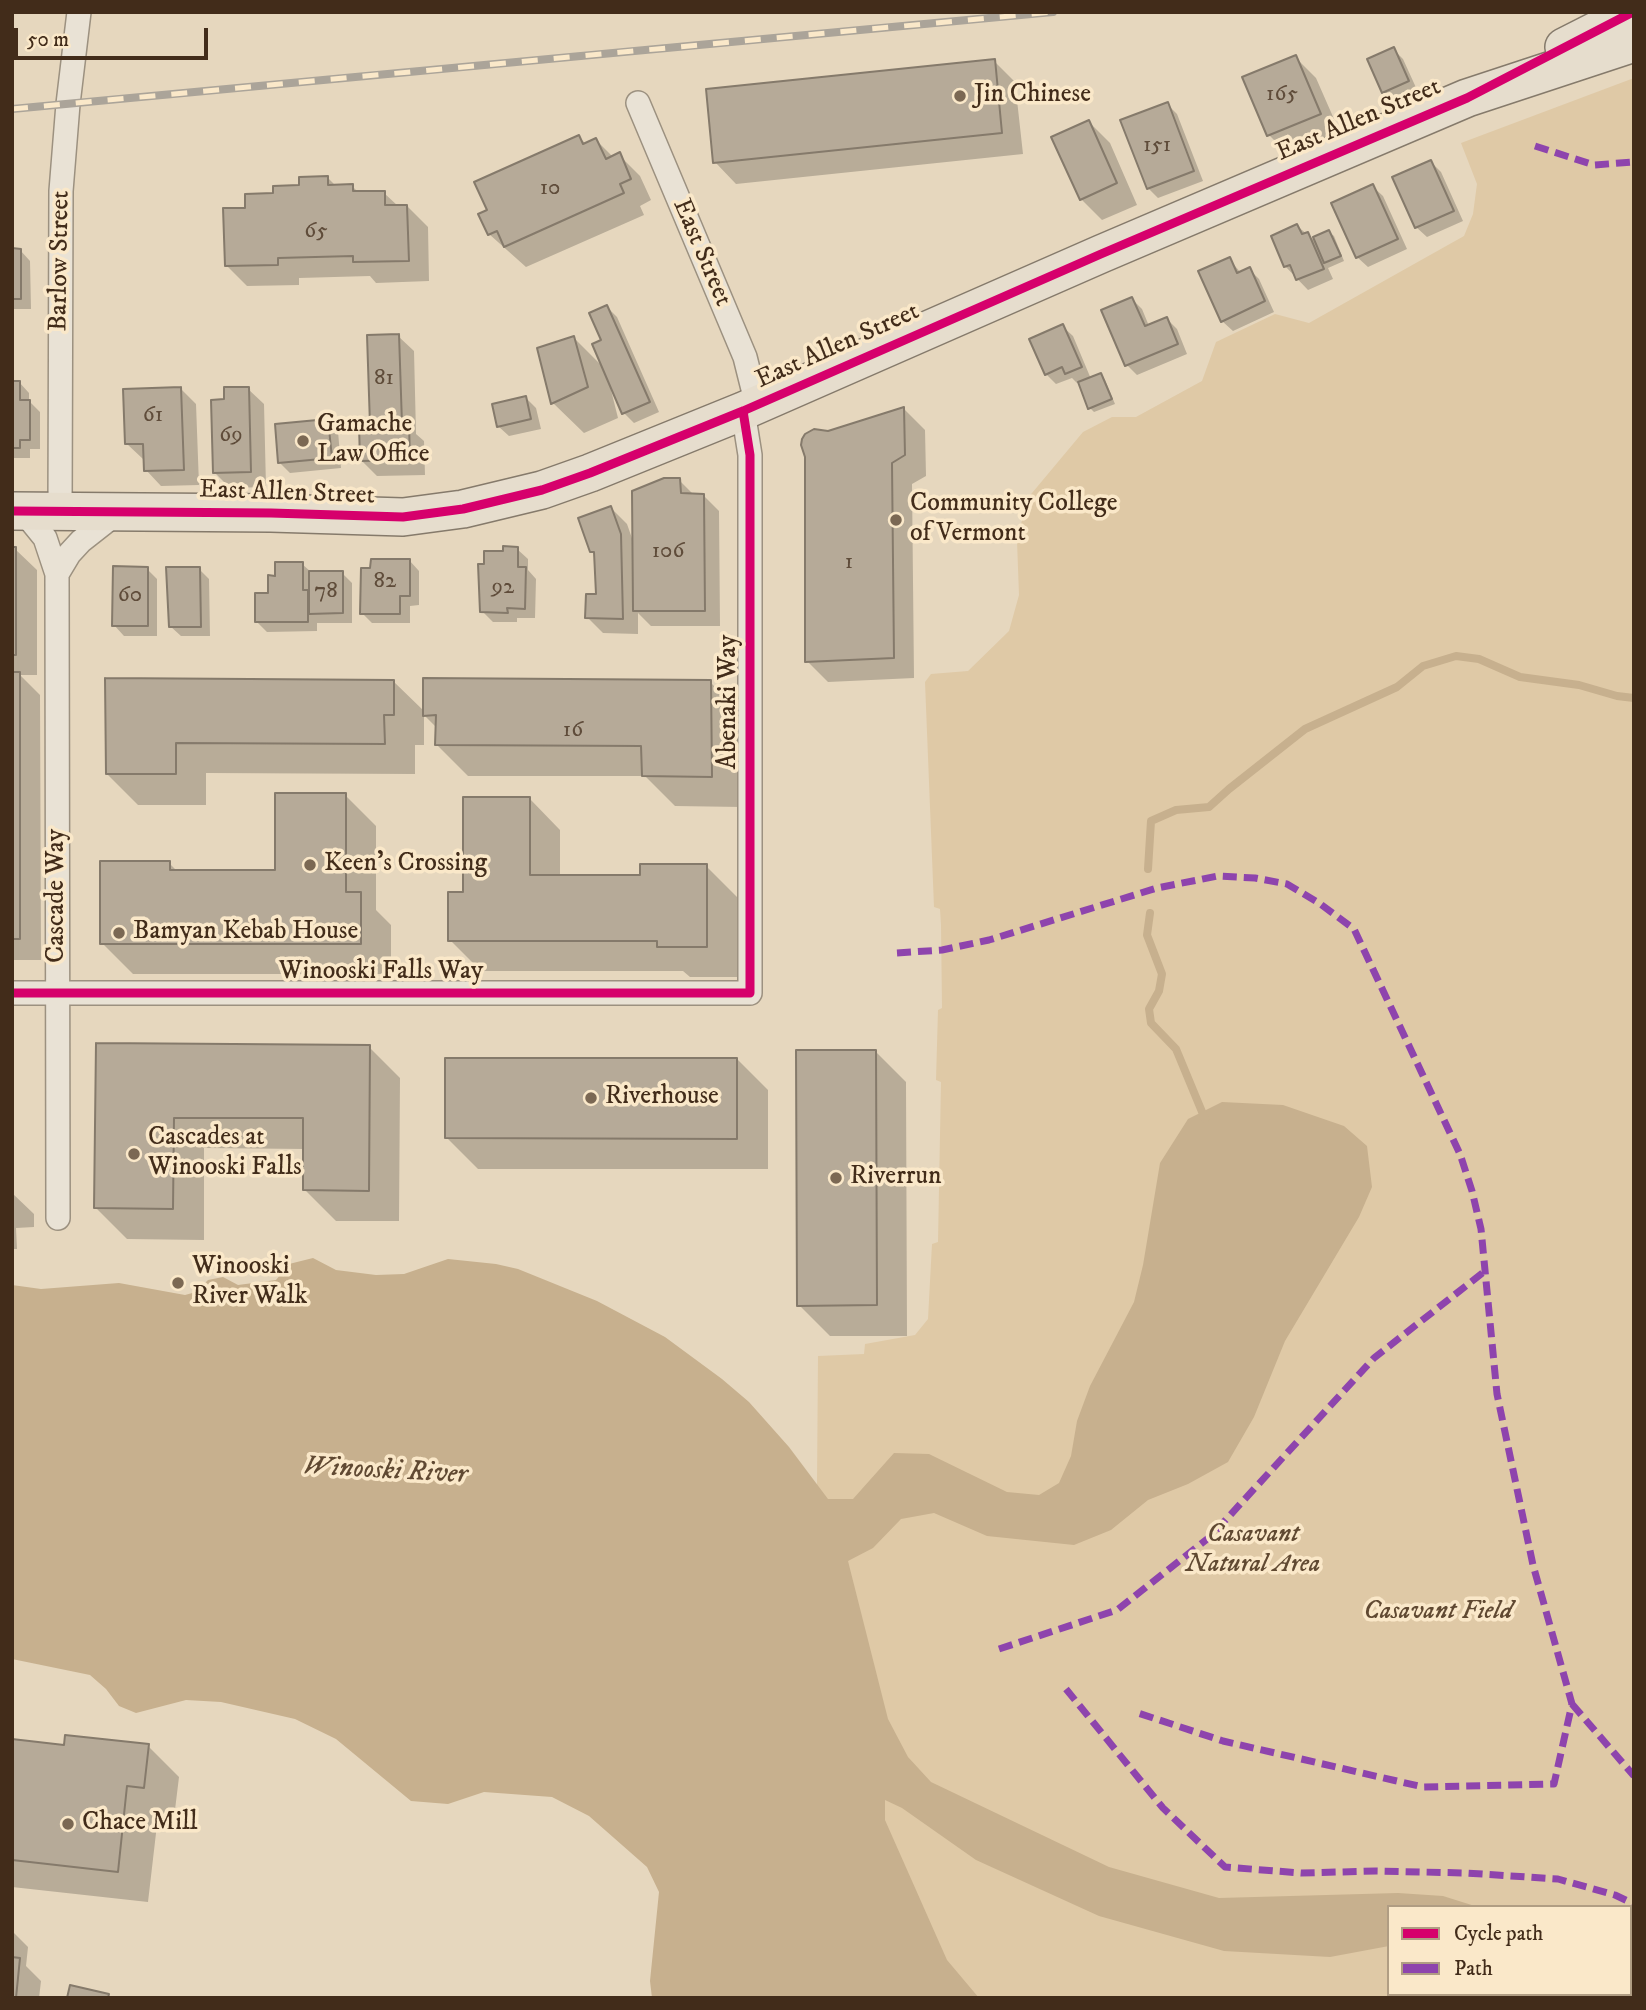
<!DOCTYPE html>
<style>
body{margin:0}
#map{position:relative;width:1646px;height:2010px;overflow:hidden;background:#e6d7be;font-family:"IM FELL DW Pica",serif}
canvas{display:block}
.frame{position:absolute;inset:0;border:14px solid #422c1a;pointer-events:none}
.legend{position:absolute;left:1387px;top:1905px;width:245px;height:91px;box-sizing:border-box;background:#fae8c9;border:2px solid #b09d83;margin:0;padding:9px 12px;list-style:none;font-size:21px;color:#422c1a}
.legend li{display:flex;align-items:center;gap:14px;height:35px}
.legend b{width:35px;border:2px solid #b09d83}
.scale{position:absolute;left:14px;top:28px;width:194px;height:32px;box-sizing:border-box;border:4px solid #422c1a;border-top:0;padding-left:9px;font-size:21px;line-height:24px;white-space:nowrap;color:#422c1a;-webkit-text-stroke:5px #fae8c9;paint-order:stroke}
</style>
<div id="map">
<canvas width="1646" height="2010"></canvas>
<div class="frame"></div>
<ul class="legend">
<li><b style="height:9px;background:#d6006c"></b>Cycle path</li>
<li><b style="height:9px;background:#8e44ad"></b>Path</li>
</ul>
<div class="scale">50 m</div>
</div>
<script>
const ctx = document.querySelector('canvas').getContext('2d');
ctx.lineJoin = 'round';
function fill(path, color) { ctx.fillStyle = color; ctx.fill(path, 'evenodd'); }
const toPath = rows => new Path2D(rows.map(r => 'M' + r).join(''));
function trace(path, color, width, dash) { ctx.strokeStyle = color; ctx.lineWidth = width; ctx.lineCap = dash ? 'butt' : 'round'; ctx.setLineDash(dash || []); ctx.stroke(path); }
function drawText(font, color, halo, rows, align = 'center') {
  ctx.font = font + ' "IM FELL DW Pica",serif'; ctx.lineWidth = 7; ctx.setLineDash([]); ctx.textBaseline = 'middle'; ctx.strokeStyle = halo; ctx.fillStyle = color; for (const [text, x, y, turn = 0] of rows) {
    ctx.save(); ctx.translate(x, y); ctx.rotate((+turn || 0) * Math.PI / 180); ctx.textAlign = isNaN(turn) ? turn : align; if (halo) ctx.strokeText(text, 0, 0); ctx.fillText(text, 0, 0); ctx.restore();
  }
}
fill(toPath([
 [1634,78,1634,1998,813,1998,818,1356,864,1354,865,1344,915,1335,928,1319,932,1244,938,1242,941,1082,936,1080,938,1010,942,1008,941,925,940,909,934,907,925,682,931,674,968,671,1009,631,1019,595,1017,541,1027,499,1083,432,1112,417,1136,417,1202,381,1216,342,1275,314,1309,323,1464,236,1473,214,1477,184,1461,143],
 [1389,1907,1630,1907,1630,1994,1389,1994]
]), '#dfc9a6');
fill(toPath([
 [1222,1102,1283,1105,1344,1126,1367,1146,1372,1187,1359,1217,1285,1341,1254,1417,1228,1462,1188,1484,1148,1500,1111,1530,1074,1545,987,1536,934,1513,901,1519,873,1548,848,1561,888,1719,908,1757,931,1782,1109,1867,1219,1898,1398,1893,1443,1896,1478,1907,1389,1907,1389,1946,1330,1957,1224,1951,1099,1916,976,1860,902,1808,885,1800,885,1820,947,1960,979,1998,652,1998,650,1981,659,1892,647,1867,589,1816,552,1797,484,1792,448,1804,411,1801,336,1739,295,1719,221,1702,186,1700,136,1713,119,1706,106,1689,90,1675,12,1659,12,1285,41,1289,119,1283,185,1295,196,1292,208,1280,223,1277,238,1285,276,1280,289,1264,313,1258,336,1270,376,1275,404,1274,448,1259,496,1264,518,1269,597,1301,665,1337,722,1379,749,1402,789,1447,828,1499,853,1499,894,1453,929,1454,1007,1492,1039,1495,1059,1483,1071,1456,1077,1421,1090,1386,1134,1302,1143,1265,1160,1163,1188,1119]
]), '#c7b08e');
fill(toPath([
 [1393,49,1403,59,1418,92,1394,102,1383,92],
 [1295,57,1316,78,1341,135,1290,156,1269,135],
 [994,61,1015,82,1023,154,736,184,715,162],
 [1167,104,1177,114,1203,181,1158,198,1148,188],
 [1089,122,1110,143,1137,205,1102,220,1081,199],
 [579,137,586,144,596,140,613,157,619,155,640,176,651,200,640,206,644,215,526,267,489,234,489,211],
 [1431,162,1441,172,1463,221,1427,237,1416,227],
 [327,177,336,186,352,186,359,193,384,193,398,206,407,206,428,227,429,281,376,283,370,276,299,278,299,285,247,286,226,265,247,210,275,195],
 [1372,186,1383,196,1407,249,1368,267,1357,257],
 [1297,226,1313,239,1329,232,1334,236,1344,261,1328,268,1333,279,1308,290,1285,266],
 [12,250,20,250,30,261,31,309,12,309],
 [1229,259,1241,273,1249,269,1259,279,1274,312,1233,331,1222,321],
 [1132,299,1142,309,1149,326,1167,319,1177,329,1187,354,1137,375,1127,365],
 [607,307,617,317,659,412,634,423,624,413,612,385,610,386,618,418,584,433,553,403,574,338,604,368,603,341],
 [1062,326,1073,336,1091,379,1101,375,1105,380,1115,404,1094,412,1090,408,1079,382,1077,383,1072,378,1056,384,1046,374],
 [398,336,414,351,416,434,424,441,425,475,377,476,362,461],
 [19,382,29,393,29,401,40,412,40,449,30,449,30,458,12,458,12,383],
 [181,389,196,404,199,485,161,486,146,470,145,459,143,459,127,444],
 [248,389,264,404,266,487,230,488,214,472],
 [526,398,536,408,541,429,509,436,498,426],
 [904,409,925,430,926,476,912,484,914,678,828,682,807,661,807,469,828,433],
 [328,421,338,431,341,468,290,473,280,463],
 [679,480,694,495,703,495,719,511,720,626,651,626,638,613,638,634,603,633,587,617,598,596,596,556,591,551,611,508,627,524,634,544],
 [12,549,15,549,37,570,37,675,20,675,40,695,41,960,12,960],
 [517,549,528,559,528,570,536,579,535,618,517,618,517,622,493,622,482,611,486,566,505,553],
 [409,560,419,571,419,605,410,606,410,623,372,623,362,613],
 [302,564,311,572,342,573,352,583,352,623,317,623,317,631,267,632,257,622,277,578],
 [147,569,157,579,157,636,124,636,114,625],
 [199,569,209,579,210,636,181,636,170,626],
 [106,680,393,681,425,712,710,682,741,713,742,807,675,806,645,776,468,776,437,745,437,728,424,715,424,745,415,745,415,774,206,773,206,805,138,805,107,774],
 [345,795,376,826,376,910,391,925,391,974,133,974,102,943,169,863,178,872,276,872],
 [529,798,560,830,560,877,642,877,706,866,737,897,737,977,690,977,683,971,481,971,450,940,465,894],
 [97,1044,369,1047,400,1078,399,1221,336,1221,305,1190,305,1149,204,1148,204,1240,127,1239,96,1208],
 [875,1051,906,1082,907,1336,830,1336,799,1305],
 [737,1059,768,1090,768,1169,478,1169,447,1138],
 [12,1193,34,1214,34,1227,16,1228,17,1249,12,1249],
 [12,1741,65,1747,148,1746,179,1777,174,1818,158,1816,148,1902,12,1887],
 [12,1931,28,1947,26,1966,41,1981,39,1998,12,1998]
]), '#0003');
trace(toPath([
 [1148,869,1151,821,1176,810,1209,807,1229,789,1305,729,1397,687,1423,666,1456,656,1479,659,1520,677,1579,685,1617,696,1634,698],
 [1150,913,1147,935,1162,974,1159,991,1149,1009,1151,1023,1176,1049,1205,1119]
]), '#c7b08e', 8);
const building = toPath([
 [1394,47,1409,81,1382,93,1367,59,1394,47],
 [1296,55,1321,114,1267,136,1242,77,1296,55],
 [995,59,1002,133,713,163,706,89,995,59],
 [1168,102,1194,171,1147,189,1120,120,1168,102],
 [1089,120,1117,183,1080,200,1051,137,1089,120],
 [579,135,583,144,596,138,606,159,620,152,631,179,620,184,624,193,504,247,497,231,488,235,478,214,487,210,474,182,579,135],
 [1431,160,1454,211,1415,228,1392,177,1431,160],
 [328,176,328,185,353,184,353,191,385,191,385,205,407,205,409,261,353,262,353,256,278,258,278,265,225,266,223,208,245,208,245,194,273,193,273,186,299,185,299,177,328,176],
 [1373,184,1398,239,1356,258,1331,203,1373,184],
 [1297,224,1302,234,1308,232,1324,269,1296,280,1290,265,1284,267,1271,236,1297,224],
 [1329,230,1341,256,1324,263,1313,237,1329,230],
 [12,248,21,249,21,299,12,299,12,248],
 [1230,257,1237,273,1250,267,1265,301,1221,322,1198,271,1230,257],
 [1132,297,1145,326,1167,317,1178,344,1125,366,1101,310,1132,297],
 [607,305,650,402,622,414,592,344,601,340,589,313,607,305],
 [1063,324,1082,367,1065,374,1062,367,1045,375,1029,339,1063,324],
 [399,334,402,424,409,423,410,460,360,461,359,425,370,425,367,335,399,334],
 [574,336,588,387,551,404,537,348,574,336],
 [1101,373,1112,399,1088,409,1078,382,1101,373],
 [12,381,20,381,20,400,30,400,30,440,20,440,20,448,12,448,12,381],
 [181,387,184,470,144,471,143,444,125,444,123,389,181,387],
 [224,387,249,387,251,472,213,473,211,400,224,399,224,387],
 [526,396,531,419,497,427,492,404,526,396],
 [904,407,905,455,892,463,894,658,805,662,805,457,801,445,802,439,805,434,814,429,828,431,904,407],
 [328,419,332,458,278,463,275,424,328,419],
 [664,478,680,478,681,493,704,494,705,611,633,611,632,491,664,478],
 [611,506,621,534,623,619,585,618,586,594,596,594,594,552,590,552,578,518,611,506],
 [503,546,518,547,518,567,526,567,525,609,507,608,508,613,480,612,478,564,484,564,484,551,503,551,503,546],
 [12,547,16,547,16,655,12,655,12,547],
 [371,559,410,559,410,596,400,596,400,614,360,614,361,568,370,568,371,559],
 [275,562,303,562,303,590,308,590,308,622,255,622,255,593,268,593,268,575,275,576,275,562],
 [113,566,148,567,148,626,112,626,113,566],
 [166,567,200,567,201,627,169,627,166,567],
 [309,571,343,571,343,613,309,614,309,571],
 [12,672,20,672,20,939,12,939,12,672],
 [105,678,394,680,394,715,384,715,385,744,176,743,176,774,106,774,105,678],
 [423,678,711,680,712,777,642,776,641,746,435,745,436,715,423,716,423,678],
 [275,793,346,793,346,892,361,892,361,944,100,944,100,861,170,861,170,870,275,870,275,793],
 [463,797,530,797,530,875,640,875,640,864,707,864,707,947,657,947,657,941,448,941,448,892,463,892,463,797],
 [96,1043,370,1045,369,1191,303,1190,303,1118,174,1118,173,1209,94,1208,96,1043],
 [796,1050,876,1050,877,1305,797,1306,796,1050],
 [445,1058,737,1058,737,1139,445,1138,445,1058],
 [65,1735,149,1744,144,1788,127,1786,118,1872,12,1860,12,1739,64,1745,65,1735],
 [12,1957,20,1958,16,1998,12,1998,12,1957],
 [70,1985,109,1994,108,1998,67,1998,70,1985]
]);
fill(building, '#b6aa98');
trace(building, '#857a6b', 2);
const street = toPath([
 [638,103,745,357,757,405],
 [23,511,45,538,57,574,58,1218],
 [60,511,61,191,68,104,79,12],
 [57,574,69,554,81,541,118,512],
 [12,993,750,993,750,455,743,411]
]);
const primary = toPath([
 [1564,47,1633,12],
 [12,511,271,513,403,517,463,509,542,490,590,473,743,411,1101,254,1467,98,1634,43]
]);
trace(street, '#9c9180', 26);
trace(primary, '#857a6b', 40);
trace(street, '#e9e2d5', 23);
trace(primary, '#e6ddcd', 37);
const rail = toPath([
 [12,109,1053,12]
]);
trace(rail, '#aba499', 8);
trace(rail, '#fae8c9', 5, [16]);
trace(toPath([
 [1535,146,1594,165,1634,162],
 [897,953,942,950,989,940,1157,888,1218,876,1255,878,1287,884,1319,903,1354,929,1460,1154,1472,1191,1481,1229,1497,1394,1533,1565,1572,1704,1554,1784,1423,1787,1223,1741,1135,1712],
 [999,1649,1117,1610,1211,1536,1374,1358,1485,1271],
 [1066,1689,1163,1808,1225,1867,1301,1873,1376,1871,1466,1873,1558,1879,1615,1895,1634,1904],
 [1572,1704,1634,1776]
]), '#8e44ad', 7, [14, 7]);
trace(toPath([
 [12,511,271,513,403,517,463,509,542,490,590,473,743,411,1101,254,1467,98,1633,12],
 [12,993,750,993,750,455,743,411]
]), '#d6006c', 9);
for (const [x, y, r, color] of [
 [960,96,7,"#7b6853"],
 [303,441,7,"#7b6853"],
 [896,520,7,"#7b6853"],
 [310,865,7,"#7b6853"],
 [119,933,7,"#7b6853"],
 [591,1098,7,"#7b6853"],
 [134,1154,7,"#7b6853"],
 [836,1178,7,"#7b6853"],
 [178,1283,7,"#7b6853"],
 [68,1824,7,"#7b6853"]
]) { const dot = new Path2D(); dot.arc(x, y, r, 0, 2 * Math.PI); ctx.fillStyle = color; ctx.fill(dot); trace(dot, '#fae8c9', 2.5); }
drawText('23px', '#5f4c3a', null, [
 ["165",1282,95],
 ["151",1157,146],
 ["10",550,189],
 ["65",316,232],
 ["81",384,379],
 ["61",153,416],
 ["69",231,436],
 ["106",668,552],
 ["1",849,563],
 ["82",385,582],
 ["92",503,588],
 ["78",326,592],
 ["60",130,596],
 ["16",573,731]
]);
drawText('26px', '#422c1a', '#fae8c9', [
 ["Jin Chinese",974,96],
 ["Gamache",317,426],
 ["Law Office",317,456],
 ["Community College",910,505],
 ["of Vermont",910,535],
 ["Keen's Crossing",324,865],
 ["Bamyan Kebab House",133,933],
 ["Riverhouse",605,1098],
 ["Cascades at",148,1139],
 ["Winooski Falls",148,1169],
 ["Riverrun",850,1178],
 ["Winooski",192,1268],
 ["River Walk",192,1298],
 ["Chace Mill",82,1824]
], 'left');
drawText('26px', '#422c1a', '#fae8c9', [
 ["East Allen Street",1359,121,-23],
 ["East Street",701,253,67],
 ["Barlow Street",61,261,-89],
 ["East Allen Street",838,347,-24],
 ["East Allen Street",287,494,2],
 ["Abenaki Way",730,702,-90],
 ["Cascade Way",58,896,-90],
 ["Winooski Falls Way",381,973]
]);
drawText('italic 26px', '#604932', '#fae8c9', [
 ["Casavant",1253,1536],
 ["Natural Area",1253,1566],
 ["Casavant Field",1438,1613]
]);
drawText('italic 28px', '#604932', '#fae8c9', [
 ["Winooski River",385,1472,3]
]);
</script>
